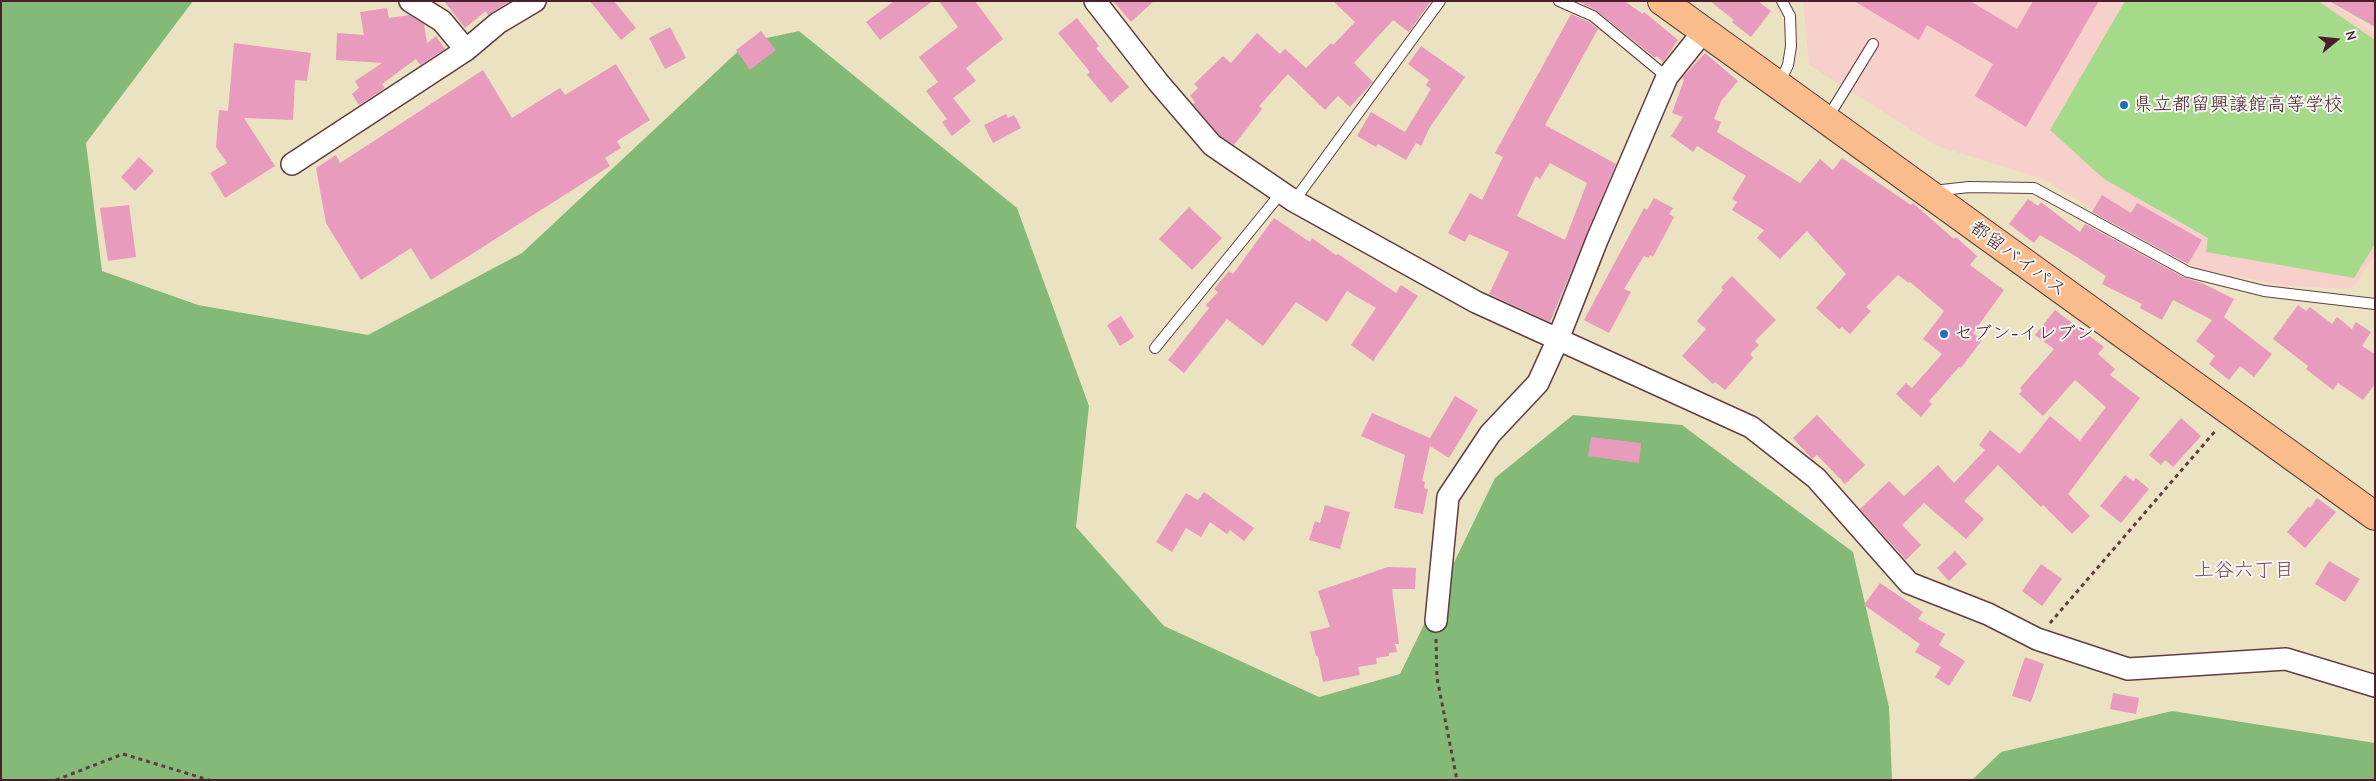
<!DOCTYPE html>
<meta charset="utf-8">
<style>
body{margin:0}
#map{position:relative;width:2376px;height:781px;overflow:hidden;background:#ebe2c2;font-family:"Comic Neue",sans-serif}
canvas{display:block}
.frame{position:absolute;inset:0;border:2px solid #4a1f2b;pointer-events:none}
.north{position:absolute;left:2311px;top:15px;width:50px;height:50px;-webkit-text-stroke:4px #f6f6f2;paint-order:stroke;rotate:73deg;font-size:14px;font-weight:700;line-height:20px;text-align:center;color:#4a1f2b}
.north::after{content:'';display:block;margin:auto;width:18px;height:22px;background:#4a1f2b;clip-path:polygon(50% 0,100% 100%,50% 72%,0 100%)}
</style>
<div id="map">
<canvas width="2376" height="781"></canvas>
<div class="frame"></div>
<div class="north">N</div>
</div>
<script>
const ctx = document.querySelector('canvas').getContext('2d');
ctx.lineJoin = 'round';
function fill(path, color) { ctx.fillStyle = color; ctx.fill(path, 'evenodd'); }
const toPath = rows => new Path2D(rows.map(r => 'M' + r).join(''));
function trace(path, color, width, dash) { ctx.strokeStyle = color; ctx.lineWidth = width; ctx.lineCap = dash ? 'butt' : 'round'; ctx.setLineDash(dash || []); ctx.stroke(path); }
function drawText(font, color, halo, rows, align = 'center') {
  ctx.font = font + ' "Comic Neue","Klee One",sans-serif'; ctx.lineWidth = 4; ctx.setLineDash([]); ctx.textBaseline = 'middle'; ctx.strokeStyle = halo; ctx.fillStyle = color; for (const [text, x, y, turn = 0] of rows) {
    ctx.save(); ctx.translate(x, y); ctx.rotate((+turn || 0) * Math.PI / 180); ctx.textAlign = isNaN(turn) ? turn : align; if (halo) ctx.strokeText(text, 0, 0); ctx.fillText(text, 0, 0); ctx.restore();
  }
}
fill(toPath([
 [1803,1,2328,1,2375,33,2375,256,2352,289,2284,286,2197,268,2121,226,2043,179,1937,146,1809,65]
]), '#f7d0cc');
fill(toPath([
 [2125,1,2318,1,2375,40,2375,244,2354,278,2206,252,2208,238,2104,179,2050,130]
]), '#a5da8b');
fill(toPath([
 [1,1,193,1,86,143,102,271,198,305,368,335,522,253,748,42,799,31,1017,208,1089,406,1076,527,1164,626,1319,697,1400,674,1495,478,1573,415,1682,425,1853,552,1889,707,1892,780,1,780],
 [2172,711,2375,743,2375,780,1972,780,2001,752]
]), '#84ba77');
fill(toPath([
 [444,1,510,1,488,15,486,11,465,28],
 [590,1,614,1,636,28,621,40],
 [894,1,933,1,880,40,866,22],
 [939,1,975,1,1003,39,966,68,976,81,953,98,971,121,952,136,942,122,947,119,926,91,938,82,919,57,958,27],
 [1113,1,1154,1,1131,22],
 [1333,1,1431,1,1409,32,1393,20,1354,63,1373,82,1350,107,1338,96,1325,110,1288,74,1259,106,1262,109,1234,145,1220,136,1193,104,1195,102,1190,96,1198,88,1194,84,1223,56,1231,63,1257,33,1280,54,1285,49,1306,68,1331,43,1333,45,1355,22],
 [1578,1,1624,1,1643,14,1644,12,1678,40,1663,62,1657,56,1655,58,1597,11],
 [1710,1,1758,1,1771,11,1751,37,1732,22,1734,20],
 [1854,1,1970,1,2017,29,2033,1,2099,1,2026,127,1975,96,1993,64,1927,25,1919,40],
 [2329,1,2375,1,2375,27],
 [387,8,389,18,409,15,424,24,427,43,436,36,445,49,420,65,416,59,382,84,385,88,359,105,352,94,359,88,355,81,382,63,336,60,337,33,364,35,360,12],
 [1571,14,1589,22,1598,29,1545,125,1616,164,1550,322,1489,294,1509,252,1469,234,1465,242,1448,233,1470,193,1482,200,1503,157,1495,153],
 [1550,163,1587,183,1565,240,1517,216,1536,176,1540,179],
 [1077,18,1099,46,1096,48,1129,87,1111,103,1087,75,1090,72,1058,33],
 [670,27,686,58,665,69,649,38],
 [761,31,776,50,750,70,736,50],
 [234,43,311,53,307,81,295,80,293,120,244,118,275,166,225,198,210,173,227,163,216,147,219,110,228,111],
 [1421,46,1465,77,1430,127,1421,146,1416,143,1406,160,1378,144,1376,147,1357,136,1371,112,1405,132,1431,89,1426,85,1429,80,1408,64],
 [1705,53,1738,81,1721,101,1714,119,1721,122,1717,132,1800,183,1820,159,1833,170,1842,158,1911,205,1913,203,1954,239,1956,237,1977,256,1970,265,2004,290,1973,333,1982,340,1961,368,1959,367,1929,401,1932,404,1921,417,1896,394,1906,383,1912,388,1942,354,1923,339,1944,311,1910,282,1909,283,1898,275,1866,307,1871,311,1850,334,1842,327,1839,329,1816,308,1846,274,1807,231,1780,259,1757,238,1764,230,1732,210,1737,202,1732,199,1746,176,1697,146,1693,152,1671,136,1683,117,1672,113,1684,80,1682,78],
 [616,64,650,120,617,141,621,148,605,158,610,166,431,280,411,248,361,280,326,223,316,168,336,155,340,163,483,70,512,118,560,88,565,95],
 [1006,114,1008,118,1014,115,1021,128,993,143,984,125],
 [139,157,154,171,135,191,121,177],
 [2102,195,2131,213,2137,203,2202,240,2188,264,2092,212],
 [1654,198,1673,208,1669,214,1674,217,1653,257,1650,255,1649,258,1644,256,1624,289,1631,292,1609,333,1584,320,1644,208,1647,210],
 [2028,199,2038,206,2041,202,2080,232,2085,224,2185,278,2202,283,2234,299,2224,317,2272,354,2254,377,2240,366,2229,380,2209,364,2215,356,2196,341,2212,320,2173,300,2162,320,2140,308,2142,304,2102,284,2106,276,2077,257,2040,235,2034,243,2009,224],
 [129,205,136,257,108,261,100,208],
 [1189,207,1222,238,1192,270,1159,239],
 [1274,218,1310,242,1312,238,1336,255,1338,254,1396,293,1401,285,1418,296,1373,361,1351,345,1376,308,1347,291,1327,322,1296,302,1263,346,1227,319,1184,373,1168,360,1209,308,1206,305,1218,292,1214,289,1229,271,1233,274],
 [1732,276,1776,320,1755,341,1759,345,1750,354,1753,358,1725,390,1715,382,1713,384,1682,356,1706,329,1697,321,1723,290,1721,287],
 [2298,305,2306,311,2310,307,2332,324,2337,317,2352,329,2356,322,2371,332,2362,346,2375,354,2375,384,2363,400,2338,383,2333,390,2306,369,2308,366,2273,339],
 [2055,310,2104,347,2098,354,2115,369,2110,375,2140,398,2068,494,2090,516,2072,534,2043,505,2041,507,1998,465,1964,501,1984,519,1966,539,1924,503,1902,525,1921,545,1906,560,1860,509,1889,481,1904,496,1938,465,1954,483,1985,450,1979,445,1990,430,2020,454,2050,416,2080,441,2106,407,2075,380,2043,416,2019,394,2022,391,2020,388,2054,349,2035,335],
 [1121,316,1134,337,1120,346,1107,325],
 [1455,396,1478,410,1449,458,1430,446,1422,481,1425,482,1424,488,1428,489,1423,514,1394,508,1405,455,1361,436,1372,413,1430,438],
 [1817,415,1865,465,1845,484,1817,455,1812,459,1793,438],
 [2181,418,2201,436,2173,467,2165,460,2161,465,2149,455],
 [1591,437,1641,443,1639,463,1588,456],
 [2125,475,2133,481,2136,478,2149,489,2121,523,2100,506],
 [1204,492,1254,528,1244,541,1230,530,1227,534,1210,522,1201,537,1186,528,1172,552,1156,542,1186,493,1198,500],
 [2317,498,2336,512,2305,548,2287,532,2308,507,2310,508],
 [1325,505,1350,512,1340,549,1309,540,1315,521,1320,523],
 [1955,551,1967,564,1949,581,1937,568],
 [2329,561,2360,579,2345,602,2315,584],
 [2041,564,2062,579,2042,606,2022,591],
 [1388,567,1416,568,1415,589,1392,589,1399,644,1395,644,1397,652,1389,653,1389,656,1376,658,1377,664,1358,667,1360,675,1323,682,1318,656,1316,656,1310,632,1330,627,1318,591],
 [1880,583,1923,612,1918,619,1945,634,1939,645,1965,661,1949,686,1935,677,1941,667,1915,652,1920,644,1864,605],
 [2025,657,2044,664,2031,702,2012,696],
 [2113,693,2139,698,2136,714,2110,709]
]), '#e89bbd');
const service = toPath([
 [1559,1,1593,16,1667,77],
 [1779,84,1788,65,1791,46,1790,16,1782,1],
 [1827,119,1873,44],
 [1933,191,1969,187,2034,188,2188,272,2264,291,2375,304],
 [1294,201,1440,1],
 [1155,348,1281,193]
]);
const minor = toPath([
 [410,1,442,21,466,50],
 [1095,1,1158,82,1212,145,1294,201,1476,302,1751,427,1816,478,1909,583,1988,614,2037,639,2128,669,2286,659,2375,686],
 [292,164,466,50,498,23,535,1],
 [1436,621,1448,497,1490,434,1538,383,1558,339,1597,240,1667,77,1703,32]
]);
const trunk = toPath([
 [1662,1,2375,516]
]);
trace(service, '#623c42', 12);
trace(minor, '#623c42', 24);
trace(trunk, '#623c42', 30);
trace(toPath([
 [2050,623,2217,429],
 [1436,639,1437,678,1457,780],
 [56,780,123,754,209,780]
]), '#623c42', 3, [4, 4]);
trace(service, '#fff', 10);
trace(minor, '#fff', 21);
trace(trunk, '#fabc8b', 28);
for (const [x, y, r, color] of [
 [2124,105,5,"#1f6fb2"],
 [1944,334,5,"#1f6fb2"]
]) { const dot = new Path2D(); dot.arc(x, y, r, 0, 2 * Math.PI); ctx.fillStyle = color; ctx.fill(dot); trace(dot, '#f6f6f2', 2); }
drawText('19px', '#4a1f2b', '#f6f6f2', [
 ["県立都留興譲館高等学校",2134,105],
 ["セブン-イレブン",1954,334]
], 'left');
drawText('19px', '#4a1f2b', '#f6f6f2', [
 ["都留バイパス",2018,259,36]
]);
drawText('20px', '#814a5e', '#f6f6f2', [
 ["上谷六丁目",2244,570]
]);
</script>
